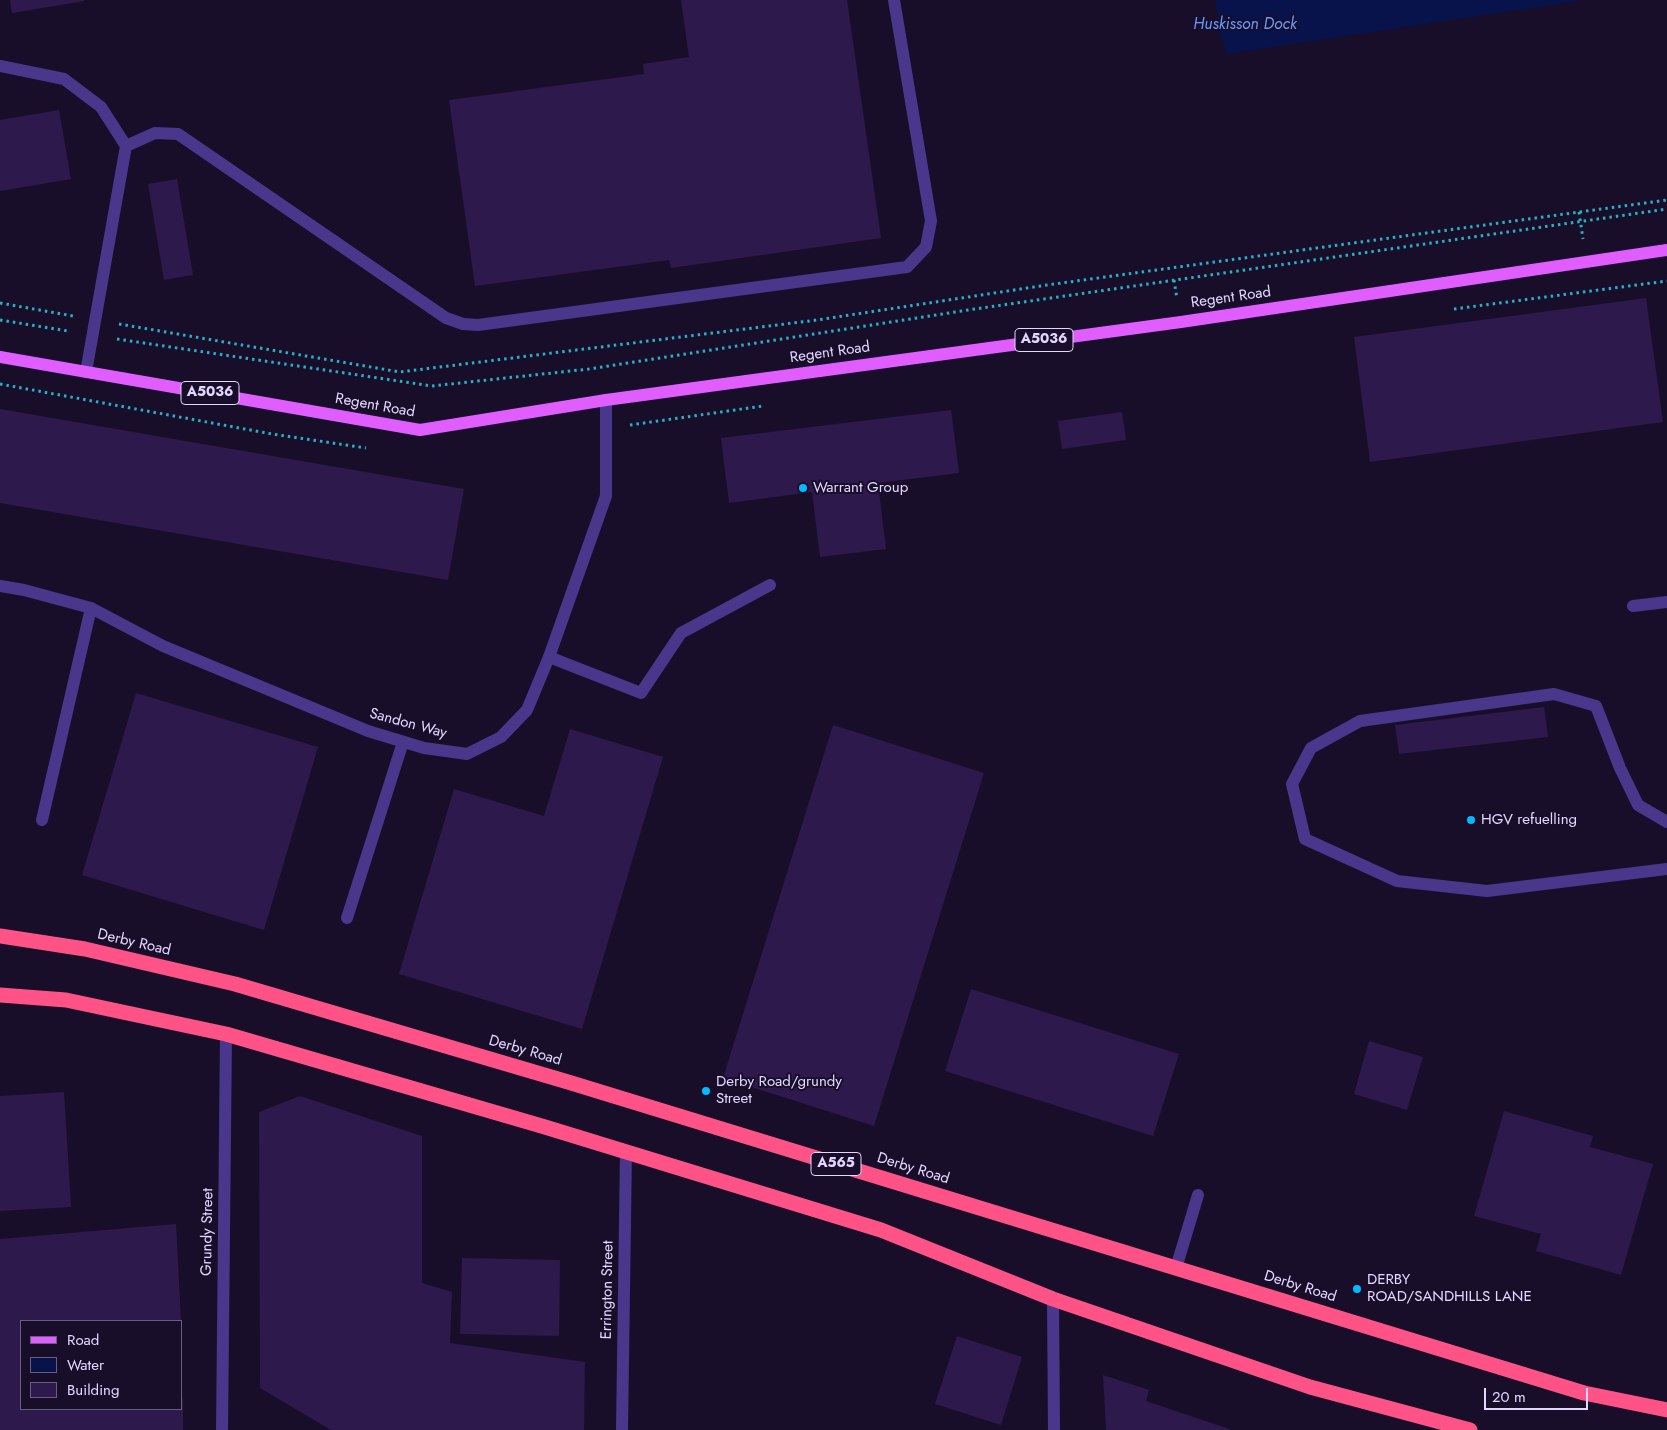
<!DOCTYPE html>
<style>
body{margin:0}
#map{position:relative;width:1667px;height:1430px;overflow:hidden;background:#180e2a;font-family:Jost,sans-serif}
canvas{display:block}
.legend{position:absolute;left:20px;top:1320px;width:162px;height:90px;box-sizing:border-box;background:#180e2a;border:1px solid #695e7f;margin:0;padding:6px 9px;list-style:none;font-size:15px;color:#e3d7ff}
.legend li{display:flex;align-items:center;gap:10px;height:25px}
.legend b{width:25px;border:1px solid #695e7f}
.scale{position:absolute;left:1484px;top:1388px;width:104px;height:22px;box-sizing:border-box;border:2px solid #e3d7ff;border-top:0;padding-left:6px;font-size:15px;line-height:18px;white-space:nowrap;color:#e3d7ff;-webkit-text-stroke:4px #180e2a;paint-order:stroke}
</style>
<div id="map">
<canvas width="1667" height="1430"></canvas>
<ul class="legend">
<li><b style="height:6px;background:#e05eff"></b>Road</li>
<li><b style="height:14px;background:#07134a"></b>Water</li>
<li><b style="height:14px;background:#2d194c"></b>Building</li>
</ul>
<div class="scale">20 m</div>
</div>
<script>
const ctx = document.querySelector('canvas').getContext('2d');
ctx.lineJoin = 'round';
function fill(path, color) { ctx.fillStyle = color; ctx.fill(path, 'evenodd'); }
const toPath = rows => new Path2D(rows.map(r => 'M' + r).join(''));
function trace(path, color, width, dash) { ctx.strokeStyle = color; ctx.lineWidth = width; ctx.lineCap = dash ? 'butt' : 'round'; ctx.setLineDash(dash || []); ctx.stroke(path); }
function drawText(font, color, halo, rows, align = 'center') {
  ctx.font = font + ' Jost,sans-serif'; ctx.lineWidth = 4; ctx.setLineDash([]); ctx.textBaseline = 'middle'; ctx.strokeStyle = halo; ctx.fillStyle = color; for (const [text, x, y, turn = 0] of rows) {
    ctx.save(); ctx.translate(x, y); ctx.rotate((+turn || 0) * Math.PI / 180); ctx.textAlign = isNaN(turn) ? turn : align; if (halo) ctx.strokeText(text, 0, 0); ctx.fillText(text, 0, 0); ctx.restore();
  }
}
fill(toPath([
 [1215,0,1585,0,1227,54,1221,36]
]), '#07134a');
fill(toPath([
 [10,0,84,0,84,1,12,13],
 [681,0,847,0,881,238,671,268,669,260,475,286,449,100,644,74,643,64,689,57],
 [59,110,71,179,0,191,0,120],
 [177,179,193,275,164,280,148,184],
 [1646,298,1663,422,1370,462,1354,337],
 [0,409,464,489,448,580,0,503],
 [951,410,959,473,878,483,886,549,820,557,812,492,729,503,721,438],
 [1122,412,1126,440,1062,449,1058,421],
 [136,693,318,747,264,930,82,875],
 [1544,707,1548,737,1399,754,1395,725],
 [833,725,984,773,874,1126,723,1078],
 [570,729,663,757,582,1029,399,974,454,789,544,816],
 [971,989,1179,1054,1153,1136,945,1071],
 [1369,1041,1423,1057,1407,1110,1354,1094],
 [64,1092,71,1207,0,1211,0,1096],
 [300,1096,422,1136,422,1283,452,1292,450,1343,585,1362,584,1430,331,1430,260,1388,259,1112],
 [1504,1111,1593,1136,1590,1147,1653,1164,1621,1275,1536,1251,1541,1234,1474,1216],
 [176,1224,181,1321,21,1321,21,1409,181,1409,183,1395,183,1430,0,1430,0,1239],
 [462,1258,560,1260,559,1336,460,1334],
 [957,1336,1022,1357,1001,1425,935,1404],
 [1103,1375,1149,1390,1146,1401,1232,1430,1106,1430]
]), '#2d194c');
trace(toPath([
 [1579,212,1583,239],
 [1174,280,1177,299],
 [0,303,73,316],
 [1454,309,1667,281],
 [0,320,68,331],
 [119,324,400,372,817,320,1047,285,1667,200],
 [117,339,432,386,589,369,968,310,1667,209],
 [0,384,272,434,366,448],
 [630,425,763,406]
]), '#28b0c3', 3, [2.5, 4]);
trace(toPath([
 [0,66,64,79,101,107,126,146,86,372],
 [126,146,155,133,178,134,446,318,463,324,478,325,907,267,926,247,931,221,894,0],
 [1633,606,1667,602],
 [549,657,641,693,681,633,770,585],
 [42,820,91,608],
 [1667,822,1638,805,1620,768,1596,706,1554,694,1360,721,1311,748,1292,784,1305,839,1397,881,1487,891,1667,869],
 [347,918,403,742],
 [1176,1268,1198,1195],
 [1053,1299,1054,1430]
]), '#49378c', 12);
trace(toPath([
 [0,586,24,590,91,608,163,646,368,731,424,748,467,754,501,737,527,710,549,657,606,496,606,400],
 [222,1430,226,1034],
 [622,1430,626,1151]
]), '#49378c', 12);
trace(toPath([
 [0,357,420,430,606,400,1181,322,1667,250]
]), '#e05eff', 12);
trace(toPath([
 [0,936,85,949,235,984,568,1082,1584,1393,1667,1410],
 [0,995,66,1000,226,1034,545,1127,881,1230,1053,1299,1310,1387,1470,1430]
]), '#ff5286', 15);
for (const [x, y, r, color] of [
 [803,488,5,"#03b9ff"],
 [1471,820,5,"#03b9ff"],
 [706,1091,5,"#03b9ff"],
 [1357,1289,5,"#03b9ff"]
]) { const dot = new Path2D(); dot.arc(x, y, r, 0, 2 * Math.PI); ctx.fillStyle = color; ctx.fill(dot); trace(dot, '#180e2a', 2); }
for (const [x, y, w] of [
 [1044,340,58],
 [210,393,58],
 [836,1164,50]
]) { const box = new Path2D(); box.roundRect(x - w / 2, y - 11.5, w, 23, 4); ctx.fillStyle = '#180e2a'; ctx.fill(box); trace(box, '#e3d7ff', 1); }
drawText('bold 14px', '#e3d7ff', null, [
 ["A5036",1044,340],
 ["A5036",210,393],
 ["A565",836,1164]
]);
drawText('15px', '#e3d7ff', '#180e2a', [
 ["Regent Road",1231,298,-8],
 ["Regent Road",830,353,-8],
 ["Regent Road",375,406,10],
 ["Sandon Way",408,724,15],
 ["Derby Road",134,943,13],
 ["Derby Road",525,1051,16],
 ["Derby Road",913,1169,17],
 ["Grundy Street",208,1232,-89],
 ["Derby Road",1300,1287,17],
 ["Errington Street",608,1290,-89]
]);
drawText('15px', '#e3d7ff', '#180e2a', [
 ["Warrant Group",813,488],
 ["HGV refuelling",1481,820],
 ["Derby Road/grundy",716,1082],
 ["Street",716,1099],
 ["DERBY",1367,1280],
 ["ROAD/SANDHILLS LANE",1367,1297]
], 'left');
drawText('italic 16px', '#659cff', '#180e2a', [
 ["Huskisson Dock",1245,25]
]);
</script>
